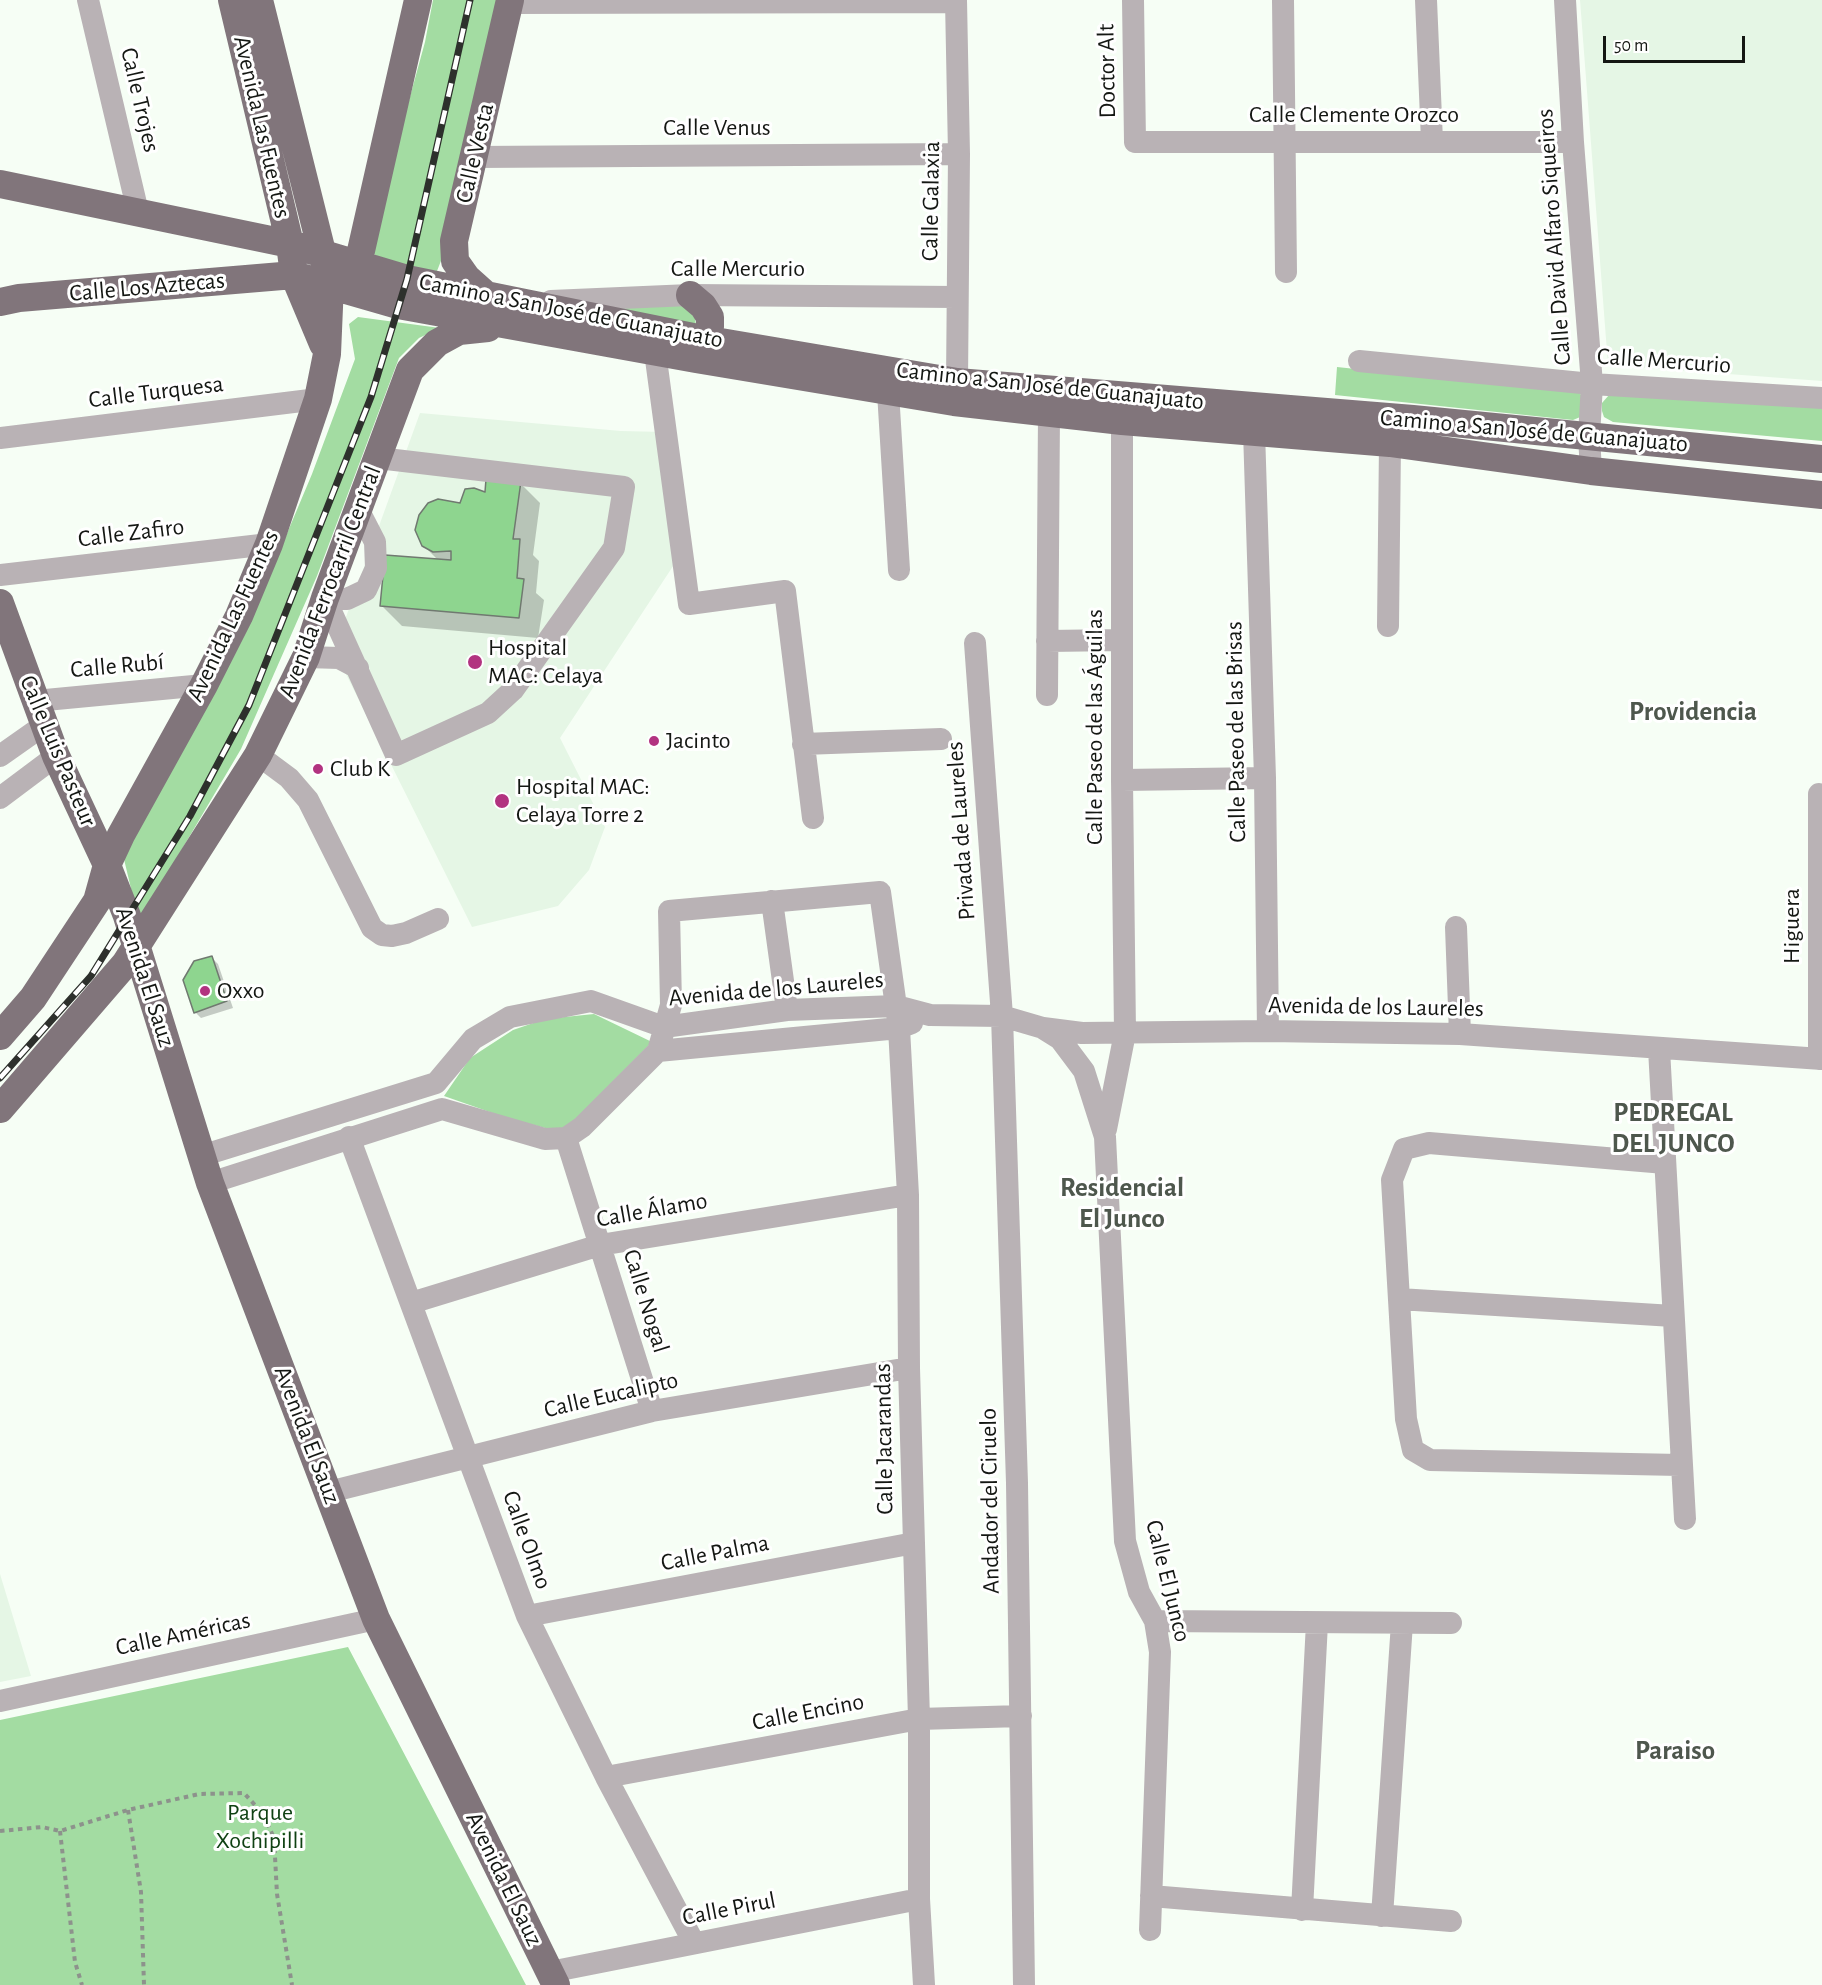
<!DOCTYPE html>
<html>
<head>
<meta charset="utf-8">
<style>
  body { margin:0 }
  #map { position:relative; width:1822px; height:1985px; overflow:hidden; background:#f6fef5; font-family:"Alegreya Sans",sans-serif }
  canvas { display:block }
  .scale { position:absolute; left:1603px; top:36px; width:142px; height:27px; box-sizing:border-box; border:3px solid #141713; border-top:0; padding-left:8px; font-size:18px; line-height:21px; white-space:nowrap; color:#141713; -webkit-text-stroke:4px #fff; paint-order:stroke }
</style>
</head>
<body>
<div id="map">
<canvas width="1822" height="1985"></canvas>
<div class="scale">50 m</div>
</div>
<script>
const context = document.querySelector('canvas').getContext('2d');
context.lineJoin = 'round';
function paint(path, color) {
  context.fillStyle = color;
  context.fill(path, 'evenodd');
}
function poly(rows) {
  const path = new Path2D();
  for (const r of rows) {
    path.moveTo(r[0], r[1]);
    for (let i = 2; i < r.length; i += 2) path.lineTo(r[i], r[i + 1]);
  }
  return path;
}
function strokePath(path, color, width, dash) {
  context.strokeStyle = color;
  context.lineWidth = width;
  context.lineCap = dash ? 'butt' : 'round';
  context.setLineDash(dash || []);
  context.stroke(path);
}
function drawText(font, color, halo, rows, align = 'center') {
  context.font = font + ' "Alegreya Sans",sans-serif';
  context.lineWidth = 6;
  context.setLineDash([]);
  context.textBaseline = 'middle';
  context.strokeStyle = halo;
  context.fillStyle = color;
  for (const [text, x, y, turn = 0] of rows) {
    context.save();
    context.translate(x, y);
    context.rotate((+turn || 0) * Math.PI / 180);
    context.textAlign = isNaN(turn) ? turn : align;
    if (halo) context.strokeText(text, 0, 0);
    context.fillText(text, 0, 0);
    context.restore();
  }
}
paint(poly([
  [1580,0,1822,0,1822,381,1608,365],
  [420,413,621,431,664,432,681,554,560,738,605,827,589,870,558,906,472,927,334,650],
  [0,1574,31,1676,0,1682]
]), '#e5f6e5');
paint(poly([
  [433,0,499,0,446,248,437,271,391,266,368,250,425,42],
  [682,303,695,318,696,325,590,308],
  [358,317,440,328,419,338,399,358,317,576,241,749,139,922,123,855,246,631,312,474,355,359,349,324],
  [1337,367,1580,393,1590,413,1573,420,1335,395],
  [1609,395,1822,408,1822,441,1613,422,1604,417,1602,411,1602,403],
  [594,1014,652,1042,579,1116,560,1132,504,1117,444,1096,470,1058,513,1030,545,1019],
  [348,1647,526,1985,0,1985,0,1720]
]), '#a3dca2');
paint(poly([
  [520,483,540,503,533,555,539,561,536,593,544,600,538,638,402,626,382,606,439,561,423,545,461,504],
  [212,958,218,964,233,1008,201,1018,195,1012]
]), '#0003');
const building = poly([
  [486,479,521,481,513,539,520,539,517,578,524,579,519,618,380,606,385,555,451,560,451,551,433,552,422,546,415,530,419,515,428,503,438,499,460,503,465,489,474,488,485,492,486,479],
  [212,956,227,1001,194,1013,183,980,194,961,212,956]
]);
paint(building, '#8ed58f');
strokePath(building, '#707970', 1.5);
strokePath(poly([
  [128,1810,141,1892,144,1985],
  [0,1831,42,1827,60,1831,128,1810,199,1794,244,1793,263,1814,274,1838,277,1894,292,1985],
  [60,1831,75,1962,82,1985]
]), '#8d928c', 4, [4.5, 4.5]);
strokePath(poly([
  [88,0,138,212],
  [1133,0,1135,142,1573,142],
  [1283,0,1286,272],
  [1426,0,1432,141],
  [1565,0,1573,142,1592,384,1589,436,1591,471],
  [509,3,956,2],
  [475,157,959,154],
  [551,301,690,295,957,297],
  [655,352,689,604,785,591,813,818],
  [1359,361,1592,384,1822,398],
  [888,392,899,570],
  [954,397,957,382,959,154,956,0],
  [1254,431,1265,778,1268,1031],
  [0,438,318,399],
  [358,509,375,542,376,568,366,590,347,599,325,598,396,755,488,713,513,690,614,548,624,487,378,458],
  [0,575,269,544],
  [1388,626,1390,443],
  [1047,641,1122,640],
  [975,643,1002,1016,1017,1483,1024,1985],
  [306,657,339,658,358,668],
  [1047,695,1049,413],
  [35,701,204,685],
  [803,744,941,739],
  [258,755,289,778,308,800,372,928,382,935,392,936,406,933,438,919],
  [0,756,44,725],
  [1122,780,1265,778],
  [1819,794,1819,1059],
  [0,798,56,756],
  [772,901,787,1010],
  [1456,927,1460,1034],
  [1044,1029,1060,1039,1084,1071,1105,1137,1125,1541,1139,1592,1155,1621,1160,1652,1150,1930],
  [1659,1049,1685,1519],
  [658,1051,671,1005,669,911,880,892,899,1028,908,1195,909,1368,919,1719,919,1899,924,1985],
  [1106,1129,1125,1033,1122,780,1122,421],
  [349,1137,527,1616,606,1777,694,1943],
  [566,1138,652,1411],
  [201,1156,436,1083,473,1039,510,1017,591,1001,664,1027,787,1010,896,1006,930,1015,1002,1016,1043,1028,1082,1033,1268,1031,1460,1034,1822,1059],
  [1665,1163,1429,1143,1404,1149,1392,1180,1406,1419,1413,1450,1430,1460,1680,1465],
  [210,1183,442,1109,545,1139,566,1138,582,1127,658,1051,899,1028,912,1023],
  [1399,1299,1673,1316],
  [411,1303,600,1245,908,1195],
  [329,1492,652,1411,909,1368],
  [527,1616,914,1543],
  [1155,1621,1451,1623],
  [0,1701,376,1619],
  [606,1777,919,1719,1021,1716],
  [1151,1896,1451,1921],
  [1302,1910,1317,1623],
  [1382,1916,1402,1623],
  [550,1972,919,1899]
]), '#b9b2b5', 22);
strokePath(poly([
  [232,0,290,244,294,275,323,344],
  [0,184,290,244,407,279,520,302,703,339,957,382,1413,419,1822,459],
  [358,264,418,0],
  [486,295,467,278,455,261,454,241,510,0],
  [690,295,703,306,710,317,710,327,698,354],
  [0,302,19,298,294,275,398,305,696,359,954,402,1122,421,1390,443,1591,471,1822,495],
  [0,603,56,756,107,865,127,916,210,1183,376,1619,556,1985],
  [0,1036,33,998,97,901,107,865,121,835,204,685,239,616,269,544,318,399,327,354,330,284,259,0],
  [0,1109,125,964,258,755,306,657,325,598,410,370,437,343,459,331,488,328]
]), '#81757b', 28);
const rail = poly([
  [0,1078,91,976,190,816,249,705,371,397,407,279,470,0]
]);
strokePath(rail, '#2d302c', 7);
strokePath(rail, '#fff', 4.5, [14]);
for (const [x, y, r, color] of [
  [475,662,8,"#b23380"],
  [654,741,6,"#b23380"],
  [318,769,6,"#b23380"],
  [502,801,8,"#b23380"],
  [205,991,6,"#b23380"]
]) {
  const dot = new Path2D();
  dot.arc(x, y, r, 0, 2 * Math.PI);
  context.fillStyle = color;
  context.fill(dot);
  strokePath(dot, '#fff', 2);
}
drawText('24px', '#141713', '#fff', [
  ["Doctor Alt",1107,71,-91],
  ["Calle Trojes",140,100,77],
  ["Calle Clemente Orozco",1354,115],
  ["Avenida Las Fuentes",262,127,77],
  ["Calle Venus",717,128],
  ["Calle Vesta",475,153,-77],
  ["Calle Galaxia",931,201,-89],
  ["Calle David Alfaro Siqueiros",1554,237,-94],
  ["Calle Mercurio",738,269],
  ["Calle Los Aztecas",147,287,-5],
  ["Camino a San José de Guanajuato",571,311,11],
  ["Calle Mercurio",1664,361,4],
  ["Camino a San José de Guanajuato",1050,386,6],
  ["Calle Turquesa",156,392,-7],
  ["Camino a San José de Guanajuato",1534,431,5],
  ["Calle Zafiro",131,533,-7],
  ["Avenida Ferrocarril Central",330,582,-69],
  ["Avenida Las Fuentes",233,616,-65],
  ["Calle Rubí",117,666,-5],
  ["Calle Paseo de las Águilas",1095,727,-90],
  ["Calle Paseo de las Brisas",1236,732,-91],
  ["Calle Luis Pasteur",58,751,67],
  ["Privada de Laureles",961,831,-94],
  ["Higuera",1792,926,-90],
  ["Avenida El Sauz",145,977,72],
  ["Avenida de los Laureles",776,989,-5],
  ["Avenida de los Laureles",1376,1007,1],
  ["Calle Álamo",652,1210,-10],
  ["Calle Nogal",646,1301,73],
  ["Calle Eucalipto",611,1395,-13],
  ["Avenida El Sauz",307,1435,69],
  ["Calle Jacarandas",884,1439,-91],
  ["Andador del Ciruelo",990,1501,-91],
  ["Calle Olmo",527,1540,70],
  ["Calle Palma",715,1553,-11],
  ["Calle El Junco",1168,1581,76],
  ["Calle Américas",183,1634,-12],
  ["Calle Encino",808,1712,-11],
  ["Avenida El Sauz",504,1879,64],
  ["Calle Pirul",729,1909,-11]
]);
drawText('24px', '#141713', '#fff', [
  ["Hospital",488,648],
  ["MAC: Celaya",488,676],
  ["Jacinto",666,741],
  ["Club K",330,769],
  ["Hospital MAC:",516,787],
  ["Celaya Torre 2",516,815],
  ["Oxxo",217,991]
], 'left');
drawText('24px', '#0f4113', '#fff', [
  ["Parque",260,1813],
  ["Xochipilli",260,1841]
]);
drawText('bold 27px', '#4e574d', '#fff', [
  ["Providencia",1693,712],
  ["PEDREGAL",1673,1113],
  ["DEL JUNCO",1673,1144],
  ["Residencial",1122,1188],
  ["El Junco",1122,1219],
  ["Paraiso",1675,1751]
]);
</script>
</body>
</html>
